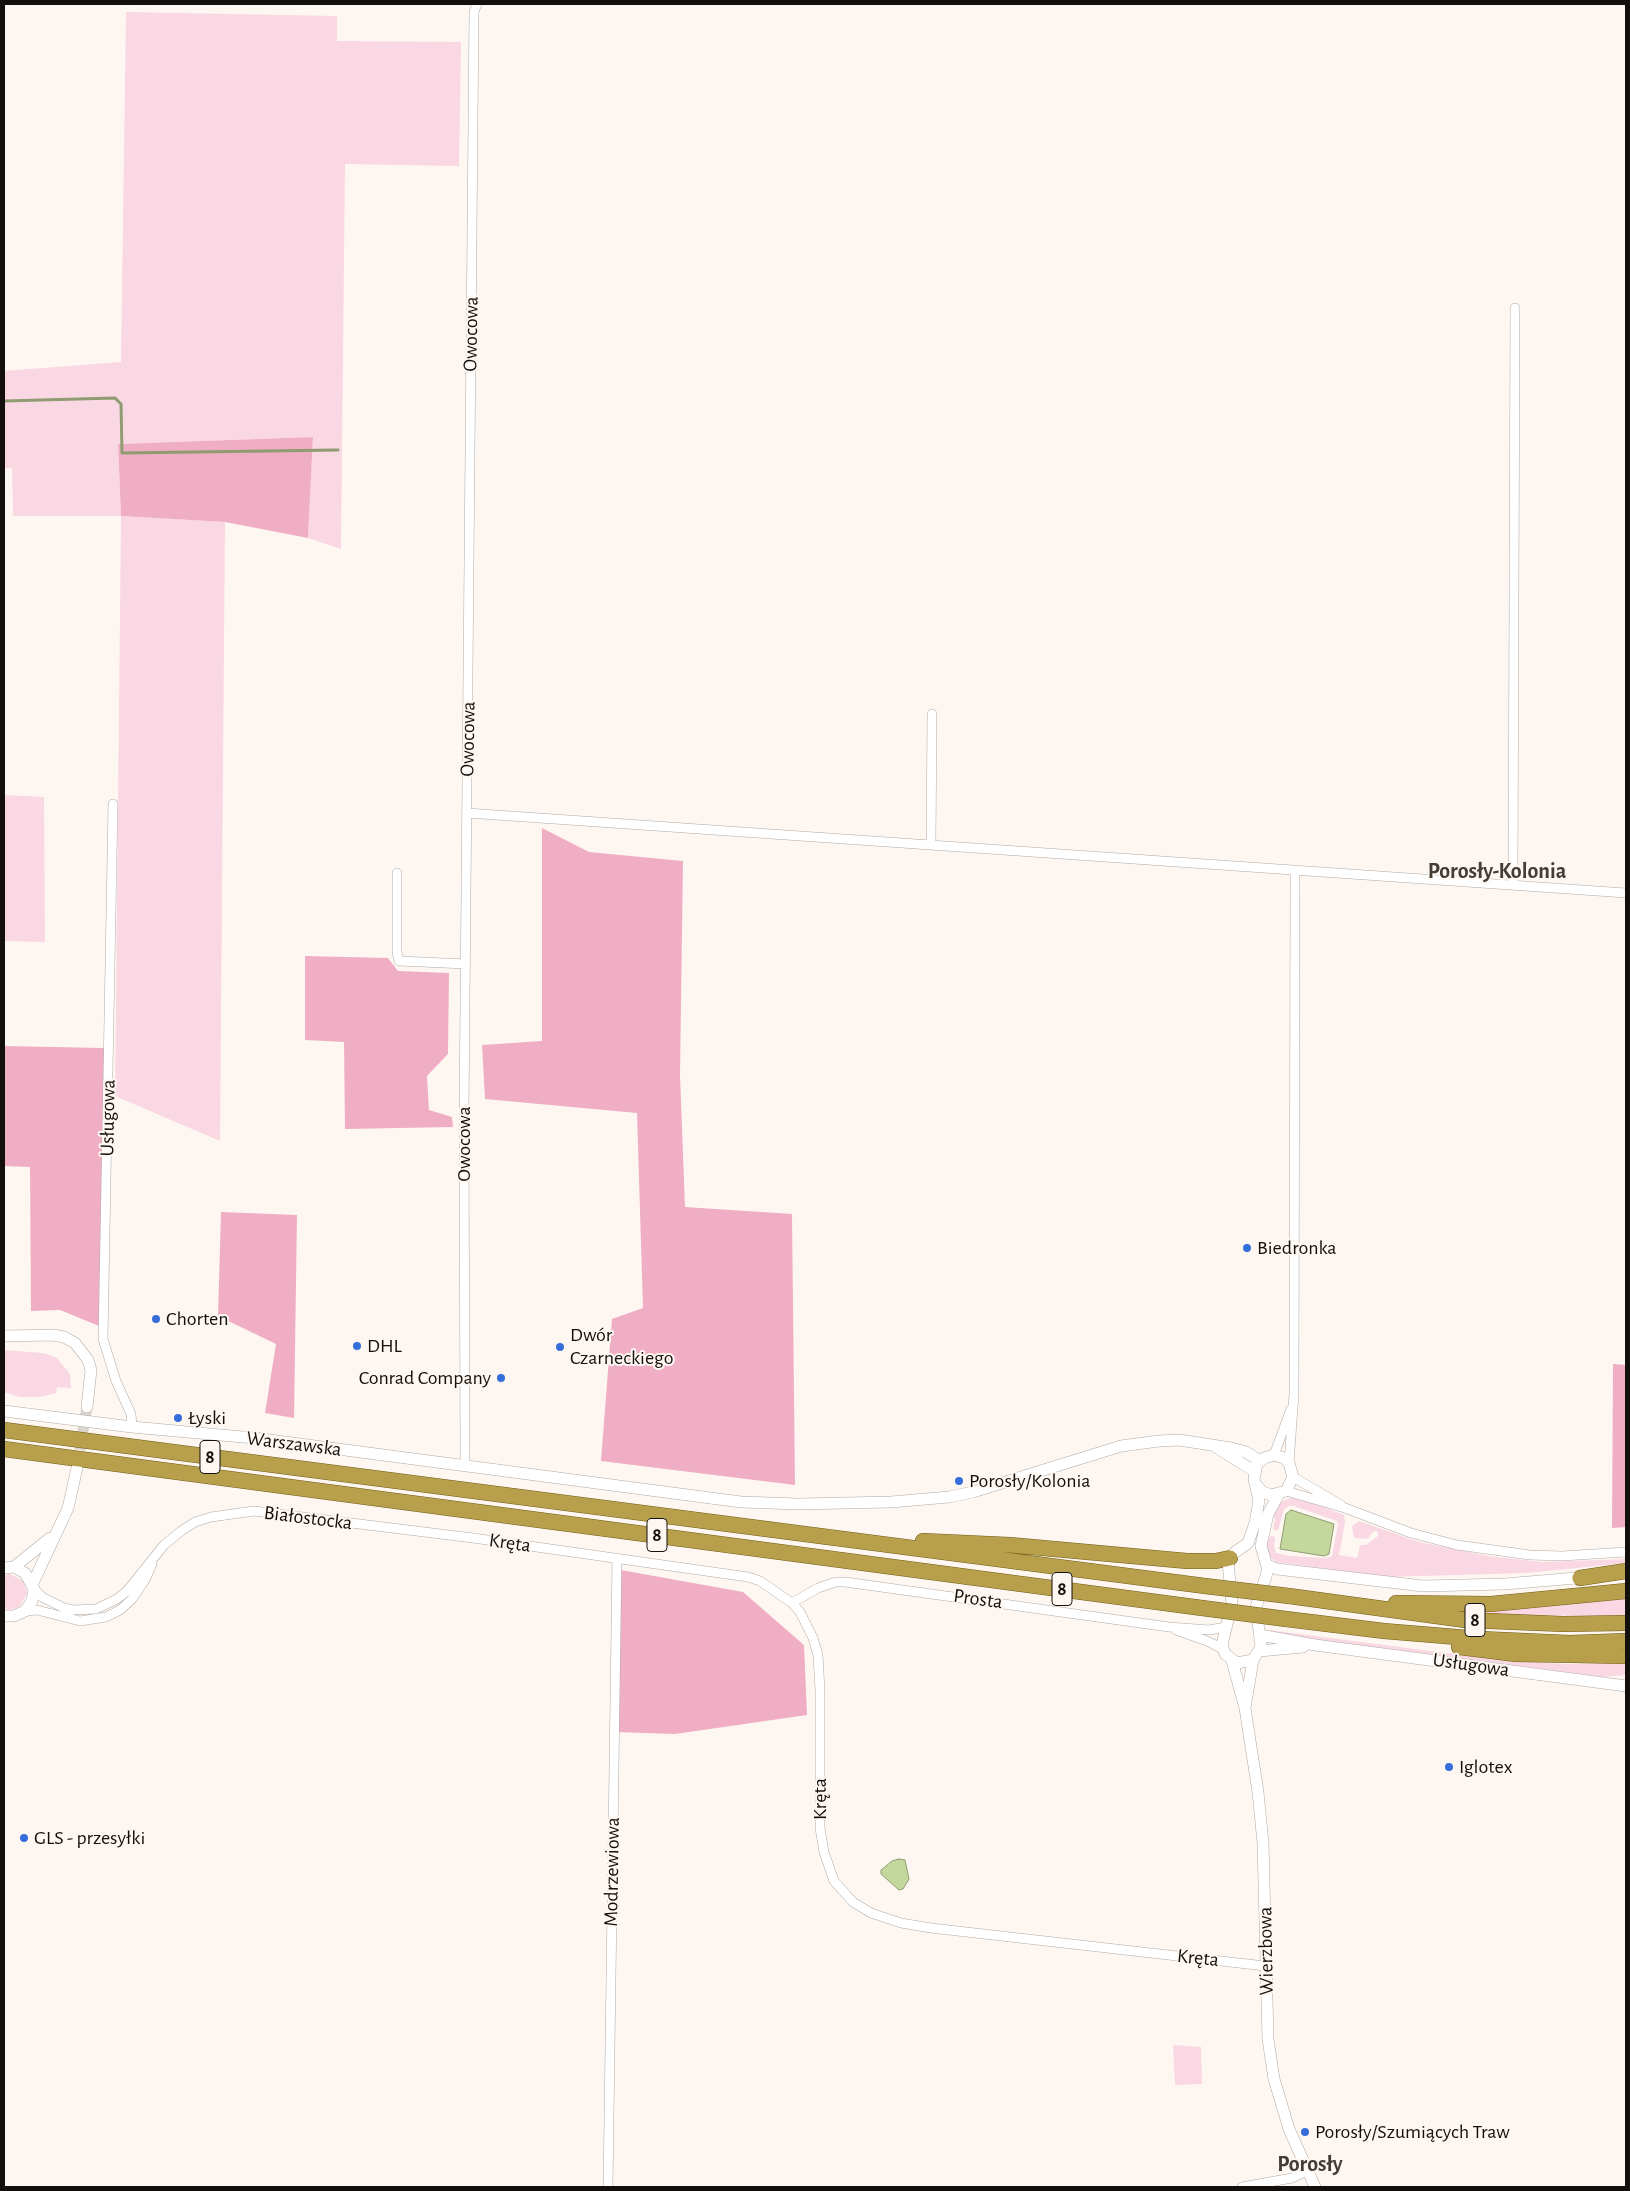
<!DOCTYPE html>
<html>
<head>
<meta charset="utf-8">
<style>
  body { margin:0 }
  #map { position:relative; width:1630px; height:2191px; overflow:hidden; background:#fef7f1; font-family:"Alegreya Sans",sans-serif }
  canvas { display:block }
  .frame { position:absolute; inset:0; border:5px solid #120f0d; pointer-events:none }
</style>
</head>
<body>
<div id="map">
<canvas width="1630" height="2191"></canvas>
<div class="frame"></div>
</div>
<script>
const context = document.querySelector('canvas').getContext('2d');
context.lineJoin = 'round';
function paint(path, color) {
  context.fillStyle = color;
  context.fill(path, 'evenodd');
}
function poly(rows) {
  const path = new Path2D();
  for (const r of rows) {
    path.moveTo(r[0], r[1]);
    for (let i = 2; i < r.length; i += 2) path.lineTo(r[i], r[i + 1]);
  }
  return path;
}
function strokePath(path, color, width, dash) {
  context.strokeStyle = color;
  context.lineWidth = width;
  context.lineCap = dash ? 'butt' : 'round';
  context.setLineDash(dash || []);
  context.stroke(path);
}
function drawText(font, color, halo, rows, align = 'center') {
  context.font = font + ' "Alegreya Sans",sans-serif';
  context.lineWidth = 4;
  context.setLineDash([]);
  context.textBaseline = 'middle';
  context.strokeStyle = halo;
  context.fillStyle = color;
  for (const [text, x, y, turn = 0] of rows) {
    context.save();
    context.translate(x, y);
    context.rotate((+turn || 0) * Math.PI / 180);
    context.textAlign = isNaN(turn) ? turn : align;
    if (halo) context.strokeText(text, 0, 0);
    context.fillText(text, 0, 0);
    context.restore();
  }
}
paint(poly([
  [126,12,337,16,337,41,461,42,459,166,345,164,341,549,308,538,313,437,118,444,121,516,225,522,220,1141,115,1096,121,516,13,516,12,468,4,468,4,371,121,362],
  [4,795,44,797,45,942,4,941],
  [4,1350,43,1353,57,1358,70,1374,71,1388,57,1387,56,1393,39,1397,20,1397,4,1392],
  [1290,1498,1300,1498,1344,1515,1345,1522,1339,1555,1357,1558,1360,1545,1366,1545,1378,1536,1378,1532,1374,1531,1367,1539,1354,1538,1352,1526,1359,1521,1419,1542,1488,1556,1542,1562,1626,1559,1626,1563,1527,1573,1387,1577,1276,1562,1266,1554,1265,1544,1271,1536,1275,1537,1274,1547,1276,1553,1290,1556,1326,1558,1332,1556,1338,1524,1337,1521,1291,1505,1284,1509,1278,1531,1273,1529,1275,1520,1273,1513,1279,1503],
  [10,1574,24,1581,27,1594,19,1607,9,1610,4,1609,4,1575],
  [1626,1598,1626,1616,1508,1615,1460,1611],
  [1269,1630,1500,1660,1567,1664,1626,1663,1626,1675,1602,1677,1544,1669,1275,1634],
  [1173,2045,1201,2047,1202,2084,1175,2085]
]), '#fad8e3');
paint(poly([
  [313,437,308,538,225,522,121,516,118,444],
  [542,828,589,852,683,861,680,1075,685,1207,792,1214,795,1485,601,1461,612,1319,643,1308,637,1113,485,1099,482,1045,542,1041],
  [305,956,388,958,398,971,449,973,448,1054,427,1076,429,1110,452,1117,453,1127,345,1129,344,1042,305,1040],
  [4,1046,105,1048,99,1326,60,1310,31,1311,30,1167,4,1166],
  [221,1212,297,1215,294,1418,265,1413,276,1344,218,1316],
  [1613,1364,1626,1365,1626,1527,1612,1528],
  [621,1570,743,1592,804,1645,807,1715,675,1734,615,1732]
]), '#f0aec4');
const water = poly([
  [1291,1510,1334,1524,1329,1554,1324,1556,1280,1549,1286,1514,1291,1510],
  [899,1859,905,1860,909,1879,903,1889,899,1890,881,1874,881,1870,892,1861,899,1859]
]);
paint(water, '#c4d89d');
strokePath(water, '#8f9c72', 1);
strokePath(poly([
  [4,401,115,398,121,404,122,453,338,450]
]), '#8f9c72', 3);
strokePath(poly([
  [77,1466,87,1407]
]), '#dbd4cf', 11, [11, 5.5]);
const minor = poly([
  [113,804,103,1339,116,1381,131,1414,132,1427],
  [467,813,1626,893],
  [931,845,932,714],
  [397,873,397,952,399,961,466,964],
  [1513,884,1515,308],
  [1274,1455,1291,1409],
  [1289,1463,1294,1394,1295,871],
  [465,1465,464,1111,474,12,477,4],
  [1293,1477,1341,1505],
  [1286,1491,1345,1508,1411,1533,1457,1545,1530,1555,1562,1556,1626,1552],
  [34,1589,42,1597,64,1608,73,1610,96,1609,117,1599,127,1591,164,1545,181,1531,195,1522,211,1517,254,1511,473,1538,748,1577,760,1581,792,1603,800,1612,813,1638,818,1655,820,1691,820,1828,824,1852,834,1881,853,1902,871,1913,901,1923,931,1928,1265,1966],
  [792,1603,818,1588,836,1582,845,1582,1169,1627,1209,1630,1226,1627],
  [25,1611,37,1610,80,1621,106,1617,120,1610,132,1599,145,1580,152,1564],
  [1176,1630,1207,1641,1223,1649],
  [608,2187,617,1558],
  [1242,2187,1292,2178,1307,2171]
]);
const tertiary = poly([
  [4,1336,53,1335,64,1337,75,1343,88,1360,91,1370,87,1407],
  [4,1411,132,1427,254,1438,741,1502,798,1504,891,1502,949,1497,973,1492,1121,1446,1159,1441,1179,1440,1231,1448,1246,1452,1260,1461],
  [1216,1447,1254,1471],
  [1257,1486,1263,1492,1271,1495,1286,1491,1293,1477,1289,1463,1284,1458,1274,1455,1264,1458,1257,1464,1254,1479,1259,1500,1255,1523,1248,1543,1234,1553,1228,1562,1232,1604,1222,1644,1225,1654,1237,1663,1253,1660,1261,1647,1256,1607,1268,1570,1261,1546,1268,1514,1279,1494],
  [1267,1565,1277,1569,1423,1586,1505,1584,1588,1577],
  [14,1567,50,1538],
  [4,1568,14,1567,25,1573,34,1589,32,1601,25,1611,14,1616,4,1616],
  [33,1583,68,1508,77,1468],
  [1260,1635,1315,1645,1626,1686],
  [1259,1651,1303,1647],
  [1232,1661,1245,1708,1258,1792,1263,1843,1268,2039,1274,2079,1289,2129,1315,2187],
  [1245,1708,1253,1660]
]);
const trunk = poly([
  [4,1430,1205,1586],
  [4,1449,1202,1608],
  [923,1541,1010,1545,1187,1561,1216,1561,1230,1558],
  [1580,1578,1626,1571],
  [1289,1596,1465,1620,1563,1624,1626,1623],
  [1396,1603,1491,1604,1626,1591],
  [1286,1619,1384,1631,1481,1639,1570,1643,1626,1641],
  [1459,1647,1516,1654,1626,1656]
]);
strokePath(minor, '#b2a9a3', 10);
strokePath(tertiary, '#b2a9a3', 12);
strokePath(trunk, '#725d18', 16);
strokePath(minor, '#fff', 9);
strokePath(tertiary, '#fff', 11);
strokePath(trunk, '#b79f4b', 15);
const trunkBridge = poly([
  [1205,1586,1289,1596],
  [1202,1608,1286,1619]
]);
strokePath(trunkBridge, '#725d18', 16, []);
strokePath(trunkBridge, '#b79f4b', 15);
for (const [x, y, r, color] of [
  [1247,1248,5,"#356ddb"],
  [156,1319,5,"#356ddb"],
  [357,1346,5,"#356ddb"],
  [560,1347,5,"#356ddb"],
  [501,1378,5,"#356ddb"],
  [178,1418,5,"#356ddb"],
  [959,1481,5,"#356ddb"],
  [1449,1767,5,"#356ddb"],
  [24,1838,5,"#356ddb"],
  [1305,2132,5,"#356ddb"]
]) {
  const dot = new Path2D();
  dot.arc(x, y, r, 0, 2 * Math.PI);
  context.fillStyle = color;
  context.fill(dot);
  strokePath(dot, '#fef7f1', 2);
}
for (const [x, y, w] of [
  [210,1457,20],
  [657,1535,20],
  [1062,1589,20],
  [1475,1620,20]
]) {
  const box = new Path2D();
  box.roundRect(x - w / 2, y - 16.5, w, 33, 4);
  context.fillStyle = '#fef7f1';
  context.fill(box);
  strokePath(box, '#120f0d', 1);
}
drawText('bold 19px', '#120f0d', null, [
  ["8",210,1457],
  ["8",657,1535],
  ["8",1062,1589],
  ["8",1475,1620]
]);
drawText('20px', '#120f0d', '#fef7f1', [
  ["Owocowa",471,334,-89],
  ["Owocowa",468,739,-89],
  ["Usługowa",108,1118,-89],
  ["Owocowa",464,1144,-90],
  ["Warszawska",294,1444,7],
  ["Białostocka",308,1518,7],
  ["Kręta",510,1543,8],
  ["Prosta",978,1599,8],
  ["Usługowa",1471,1665,8],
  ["Kręta",820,1799,-90],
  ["Modrzewiowa",612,1872,-89],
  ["Wierzbowa",1266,1951,-91],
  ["Kręta",1198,1958,6]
]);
drawText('20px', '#120f0d', '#fef7f1', [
  ["Biedronka",1257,1248],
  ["Chorten",166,1319],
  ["Dwór",570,1335],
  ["Czarneckiego",570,1358],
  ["DHL",367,1346],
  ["Conrad Company",491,1378,"right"],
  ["Łyski",188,1418],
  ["Porosły/Kolonia",969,1481],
  ["Iglotex",1459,1767],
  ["GLS - przesyłki",34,1838],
  ["Porosły/Szumiących Traw",1315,2132]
], 'left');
drawText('bold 22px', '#433c37', '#fef7f1', [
  ["Porosły-Kolonia",1497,871],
  ["Porosły",1310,2164]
]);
</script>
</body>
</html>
